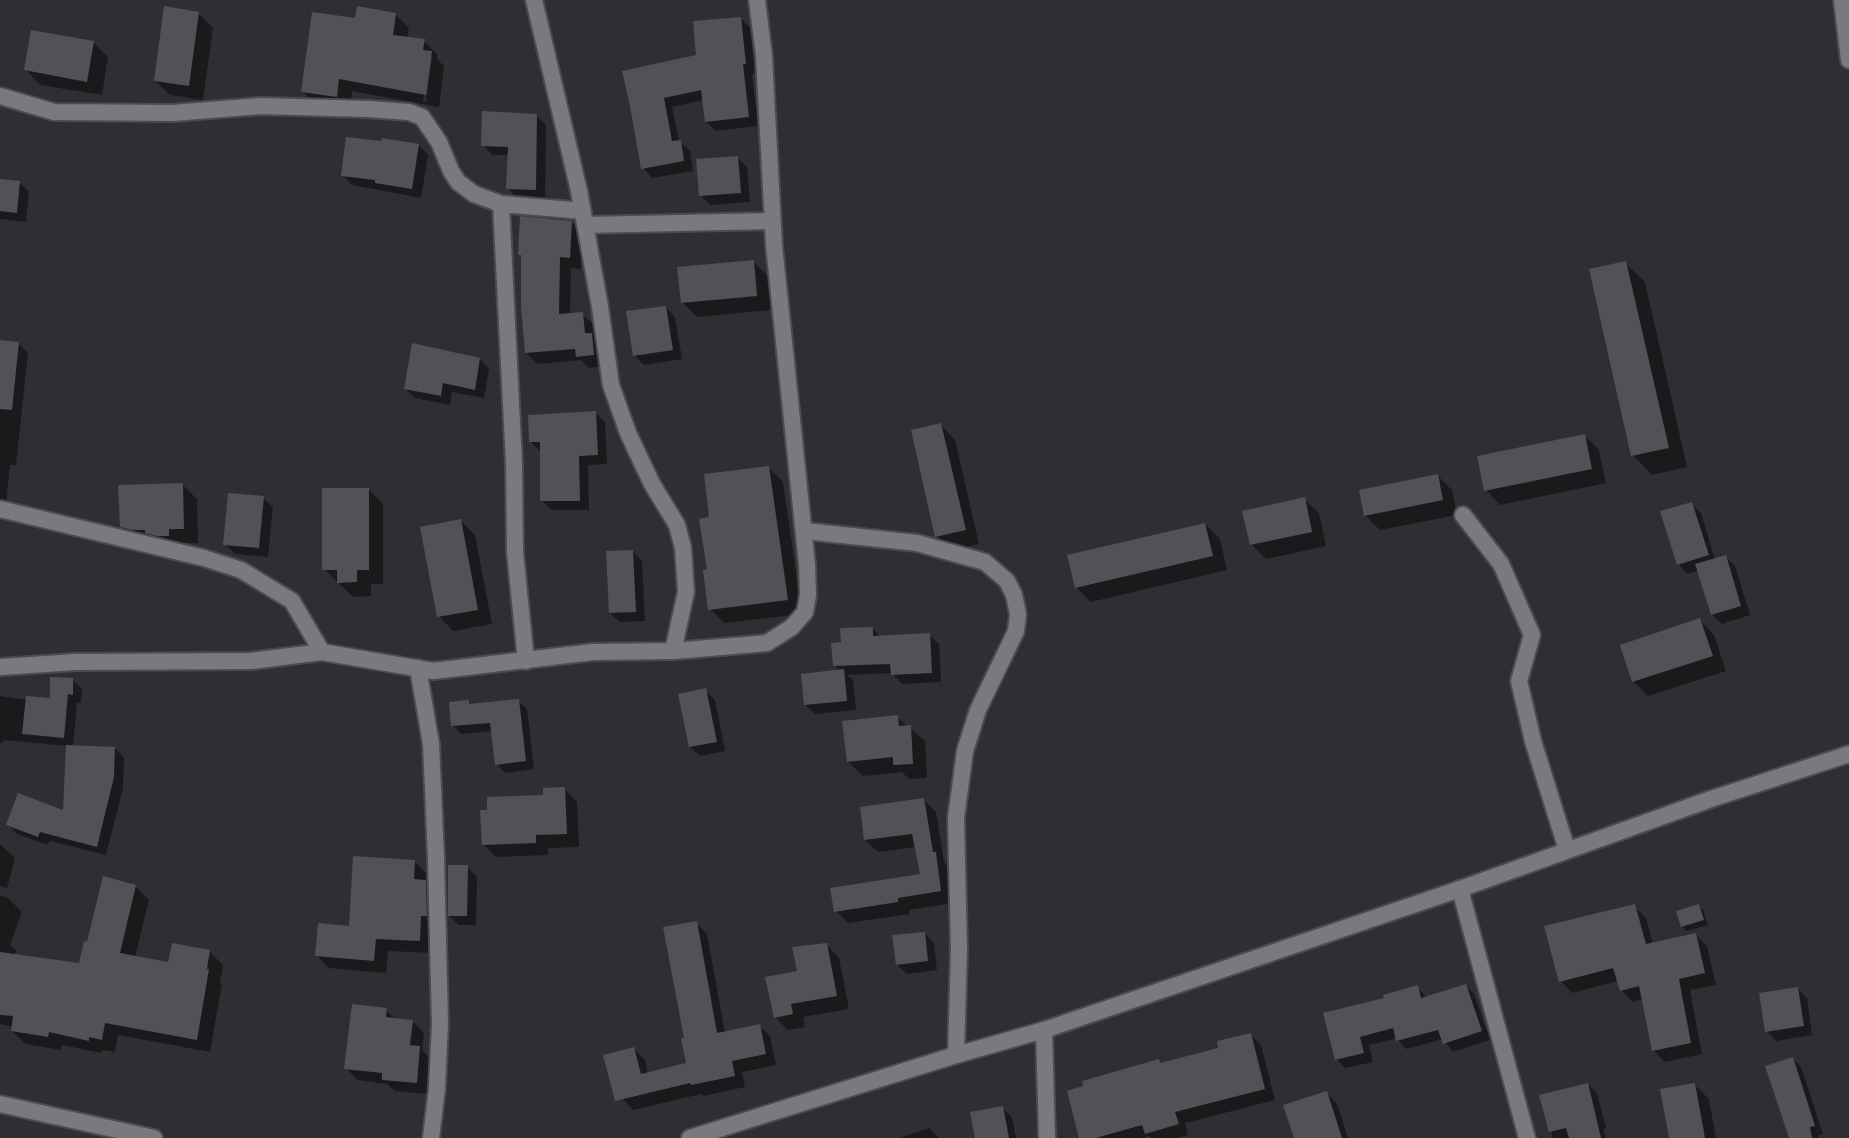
<!DOCTYPE html>
<html>
<head>
<meta charset="utf-8">
<style>
  body { margin:0 }
  canvas { display:block; background:#302e33 }
</style>
</head>
<body>
<canvas width="1849" height="1138"></canvas>
<script>
const context = document.querySelector('canvas').getContext('2d');
context.lineJoin = 'round';
function paint(path, color) {
  context.fillStyle = color;
  context.fill(path, 'evenodd');
}
function poly(rows) {
  const path = new Path2D();
  for (const r of rows) {
    path.moveTo(r[0], r[1]);
    for (let i = 2; i < r.length; i += 2) path.lineTo(r[i], r[i + 1]);
  }
  return path;
}
function strokePath(path, color, width, dash) {
  context.strokeStyle = color;
  context.lineWidth = width;
  context.lineCap = dash ? 'butt' : 'round';
  context.setLineDash(dash || []);
  context.stroke(path);
}
paint(poly([
  [198,13,213,28,203,100,170,95,155,81],
  [396,15,409,28,407,38,424,41,437,54,437,59,444,66,439,107,352,91,350,110,316,105,303,92,357,20],
  [430,54,432,57,426,102,423,102],
  [741,18,750,28,755,73,752,74,758,126,716,131,706,122,704,100,672,107,679,141,690,151,693,171,652,178,643,168,632,105,698,57],
  [94,43,108,57,102,95,40,85,26,70],
  [537,116,546,125,545,199,517,198,508,188,509,155,492,155,483,145],
  [419,145,428,155,421,198,352,185,343,175],
  [738,158,747,167,750,202,710,205,700,195],
  [0,180,20,183,29,192,26,222,0,219],
  [571,222,583,234,581,269,571,268,570,315,582,314,594,325,595,338,603,346,605,366,589,368,581,360,538,364,526,353,522,257,520,254],
  [753,262,768,276,771,310,697,317,682,302],
  [1625,263,1645,282,1687,467,1652,475,1633,455],
  [666,307,675,317,682,359,644,365,634,355],
  [0,341,18,343,28,353,16,465,10,465,6,505,0,504],
  [480,359,489,369,484,398,452,392,450,405,415,398,405,388],
  [595,412,605,422,607,464,588,465,589,510,552,510,542,501,540,451,531,442],
  [941,425,955,440,979,544,951,551,937,536],
  [1584,435,1599,450,1606,483,1500,505,1486,490],
  [768,467,783,482,802,614,724,623,710,609,708,571,711,518],
  [1438,476,1452,490,1457,515,1380,530,1365,515],
  [183,485,197,499,198,543,183,543,183,550,136,541,121,526],
  [368,489,383,504,383,584,371,584,371,596,353,597,324,569],
  [263,498,273,507,268,557,235,554,225,544],
  [1304,499,1319,513,1326,546,1266,559,1251,544],
  [1691,504,1701,513,1715,560,1725,557,1735,566,1750,615,1722,624,1712,614,1698,571,1688,574,1678,564],
  [460,520,475,535,492,624,453,631,439,616],
  [1205,524,1220,539,1227,570,1091,602,1076,587],
  [633,551,642,561,645,621,620,622,610,613],
  [1700,620,1714,635,1726,671,1648,696,1634,682,1622,646],
  [872,628,881,637,929,635,939,644,941,682,902,684,892,673,847,675,853,680,856,710,815,714,806,705,840,671,834,665,842,643],
  [72,680,82,689,81,703,77,703,73,746,115,748,124,758,123,788,106,855,50,841,48,845,17,834,8,824,64,812,68,746,3,740,3,743,0,743,0,696,27,700,51,699],
  [705,690,715,700,725,751,700,756,690,747],
  [518,701,527,709,534,769,505,773,497,764,493,731,461,734,453,725,468,702,472,706],
  [897,717,925,741,927,778,909,779,902,772,863,776,848,762],
  [564,789,577,802,579,847,548,848,548,855,496,857,483,844,545,796],
  [924,800,936,812,944,862,947,865,953,903,909,910,910,914,848,923,836,911,921,875,916,847,878,852,865,840],
  [0,844,15,858,7,888,0,886],
  [414,861,427,874,426,882,438,894,432,953,388,951,386,973,329,968,316,955,350,928],
  [467,867,477,877,476,925,459,925,449,916],
  [135,886,149,900,135,957,169,963,210,952,223,965,220,982,222,984,210,1052,118,1035,115,1052,102,1050,102,1053,62,1045,61,1050,26,1044,12,1031,13,1027,0,1024,0,895,8,898,22,912,10,945,16,950,14,956,80,965,88,944],
  [1634,906,1646,918,1653,944,1696,935,1707,946,1716,985,1690,990,1702,1054,1665,1062,1653,1050,1643,999,1633,1002,1621,990,1618,981,1572,993,1561,981],
  [1699,906,1703,910,1708,925,1687,931,1682,927,1678,912],
  [696,923,707,934,725,1033,759,1026,770,1036,776,1065,742,1072,745,1087,703,1096,701,1094,633,1110,623,1099,634,1049,645,1060,648,1074,688,1064,686,1040],
  [924,933,934,943,937,970,907,974,897,965],
  [826,944,839,958,849,1009,803,1017,805,1027,788,1030,775,1017,798,972],
  [1465,985,1474,994,1490,1040,1453,1052,1443,1039,1406,1049,1397,1038,1369,1045,1373,1062,1345,1068,1336,1059,1386,999,1417,987,1427,998],
  [1797,988,1807,998,1812,1035,1776,1041,1767,1031],
  [386,1010,396,1020,412,1021,424,1033,422,1050,431,1059,428,1094,395,1091,387,1084,358,1080,346,1068],
  [1251,1035,1261,1045,1275,1100,1185,1123,1188,1135,1177,1138,1151,1138,1149,1136,1141,1138,1081,1138,1159,1061,1162,1064,1220,1049],
  [1793,1059,1801,1067,1823,1134,1818,1136,1819,1138,1789,1138],
  [1588,1084,1597,1093,1606,1128,1603,1129,1606,1138,1553,1138,1541,1096],
  [1694,1084,1709,1099,1716,1138,1671,1138],
  [1327,1093,1337,1104,1348,1138,1295,1138],
  [1002,1108,1012,1117,1016,1138,977,1138],
  [929,1128,939,1138,900,1138]
]), '#0007');
paint(poly([
  [164,6,199,12,189,86,154,81],
  [357,6,396,13,393,35,425,39,423,50,432,51,426,95,339,79,337,97,301,92,312,12,355,18],
  [741,17,746,64,743,64,749,117,705,122,701,90,664,98,672,141,681,140,684,161,641,169,630,106,622,71,696,55,693,21],
  [31,30,94,41,87,82,24,70],
  [482,111,537,114,536,190,506,189,508,147,481,146],
  [346,137,381,141,382,138,419,144,412,189,375,183,375,180,341,176],
  [738,156,741,193,699,196,696,159],
  [0,179,20,181,17,213,0,211],
  [520,216,572,221,570,258,560,257,559,314,583,312,585,333,592,333,594,355,576,357,575,349,525,353,521,307,521,255,518,255],
  [754,260,757,296,681,303,677,267],
  [1626,261,1669,448,1631,456,1589,269],
  [666,306,673,350,633,356,626,311],
  [0,340,19,342,12,410,0,409],
  [412,343,480,358,475,390,443,383,441,396,404,389],
  [596,411,598,455,579,456,580,501,540,501,540,442,529,442,528,415],
  [941,423,966,530,935,537,911,430],
  [1585,434,1592,469,1484,491,1477,456],
  [769,466,788,600,708,610,703,570,707,569,699,519,709,517,704,474],
  [1438,474,1443,500,1364,516,1359,490],
  [183,483,184,529,169,529,169,536,157,536,145,533,145,530,132,530,120,527,118,485],
  [322,488,369,488,369,570,357,570,357,582,337,583,337,570,322,570],
  [228,493,264,496,259,548,223,545],
  [1305,497,1312,532,1250,545,1242,511],
  [1692,502,1709,555,1677,565,1660,511],
  [461,519,478,610,437,617,420,527],
  [1205,523,1213,556,1075,588,1067,555],
  [633,550,636,612,609,613,606,551],
  [1726,555,1741,606,1711,615,1695,564],
  [1700,618,1713,656,1632,682,1620,645],
  [873,627,873,636,930,633,932,673,891,675,890,664,833,666,831,643,841,642,840,628],
  [844,669,847,701,804,705,801,674],
  [50,677,73,678,73,695,68,694,64,738,22,734,26,696,50,698],
  [706,688,717,742,689,747,678,694],
  [519,699,526,761,495,765,490,723,451,726,449,702,469,700,469,704],
  [898,715,899,726,911,725,913,764,893,765,893,757,847,762,842,721],
  [66,745,115,747,114,777,97,847,40,832,38,837,6,825,18,793,63,810],
  [565,787,567,834,536,835,536,843,482,845,480,810,487,810,487,797,543,795,543,788],
  [924,798,933,852,936,852,941,891,898,898,898,902,834,912,830,888,920,874,912,834,864,840,860,807],
  [353,856,415,860,414,879,426,880,427,916,421,916,420,941,376,939,374,961,315,956,318,923,349,926],
  [448,865,468,865,467,916,448,916],
  [103,876,136,885,120,953,168,962,172,943,210,950,207,969,209,969,197,1040,105,1023,102,1040,89,1037,89,1041,49,1032,48,1037,11,1031,13,1016,0,1015,0,952,79,963,84,941,87,942],
  [1635,904,1646,944,1696,933,1705,973,1679,979,1691,1043,1652,1051,1639,986,1620,991,1613,968,1559,982,1544,926],
  [1699,904,1704,920,1681,927,1676,911],
  [697,921,717,1033,760,1024,766,1054,732,1061,735,1076,691,1085,690,1083,615,1101,603,1055,634,1047,641,1074,686,1063,681,1039,684,1038,663,927],
  [925,932,928,961,896,965,892,935],
  [827,943,837,996,791,1004,793,1014,774,1018,765,977,797,971,792,947],
  [1466,984,1482,1031,1443,1044,1438,1030,1396,1041,1393,1028,1360,1037,1364,1053,1335,1060,1323,1013,1384,998,1383,995,1418,985,1421,998],
  [1798,987,1804,1026,1765,1032,1759,993],
  [352,1004,387,1008,386,1017,413,1020,410,1045,420,1046,417,1083,382,1080,382,1073,344,1069],
  [1251,1033,1265,1089,1175,1112,1179,1124,1145,1134,1142,1125,1096,1138,1079,1138,1067,1091,1083,1086,1082,1081,1159,1059,1160,1063,1218,1048,1217,1041],
  [1793,1057,1815,1126,1810,1127,1812,1138,1789,1138,1765,1066],
  [1588,1083,1601,1138,1569,1138,1566,1128,1549,1132,1539,1095],
  [1695,1083,1705,1138,1669,1138,1660,1089],
  [1327,1091,1342,1138,1294,1138,1283,1105],
  [1003,1106,1009,1138,975,1138,970,1112]
]), '#535056');
const minor = poly([
  [534,0,579,191,600,307,611,385,628,433,652,484,677,525,683,548,686,592,673,651],
  [1842,0,1849,60],
  [0,96,54,112,173,113,260,106,368,109,409,112,422,117,439,142,451,171,458,182,474,194,501,204,514,463,515,552,526,661],
  [501,204,583,211],
  [585,225,772,221],
  [0,509,204,558,241,570,292,601,322,652],
  [1463,515,1501,564,1532,635,1519,681,1533,741,1567,850],
  [805,531,917,543,985,562,1007,581,1014,595,1018,614,1016,631,978,710,965,751,956,818,959,949,956,1055],
  [0,667,76,662,251,661,322,652,433,671,593,652,673,651,757,644,767,643,792,627,805,612,808,595,807,565,774,245,764,56,757,0],
  [418,668,431,744,436,858,440,1024,437,1088,431,1138],
  [1460,889,1527,1138],
  [1044,1030,1047,1138]
]);
const secondary = poly([
  [0,1104,154,1138],
  [690,1138,956,1055,1044,1030,1460,889,1711,799,1849,754]
]);
strokePath(minor, '#4d4b4f', 20);
strokePath(secondary, '#4d4b4f', 20);
strokePath(minor, '#7b797e', 16);
strokePath(secondary, '#7b797e', 16);
</script>
</body>
</html>
